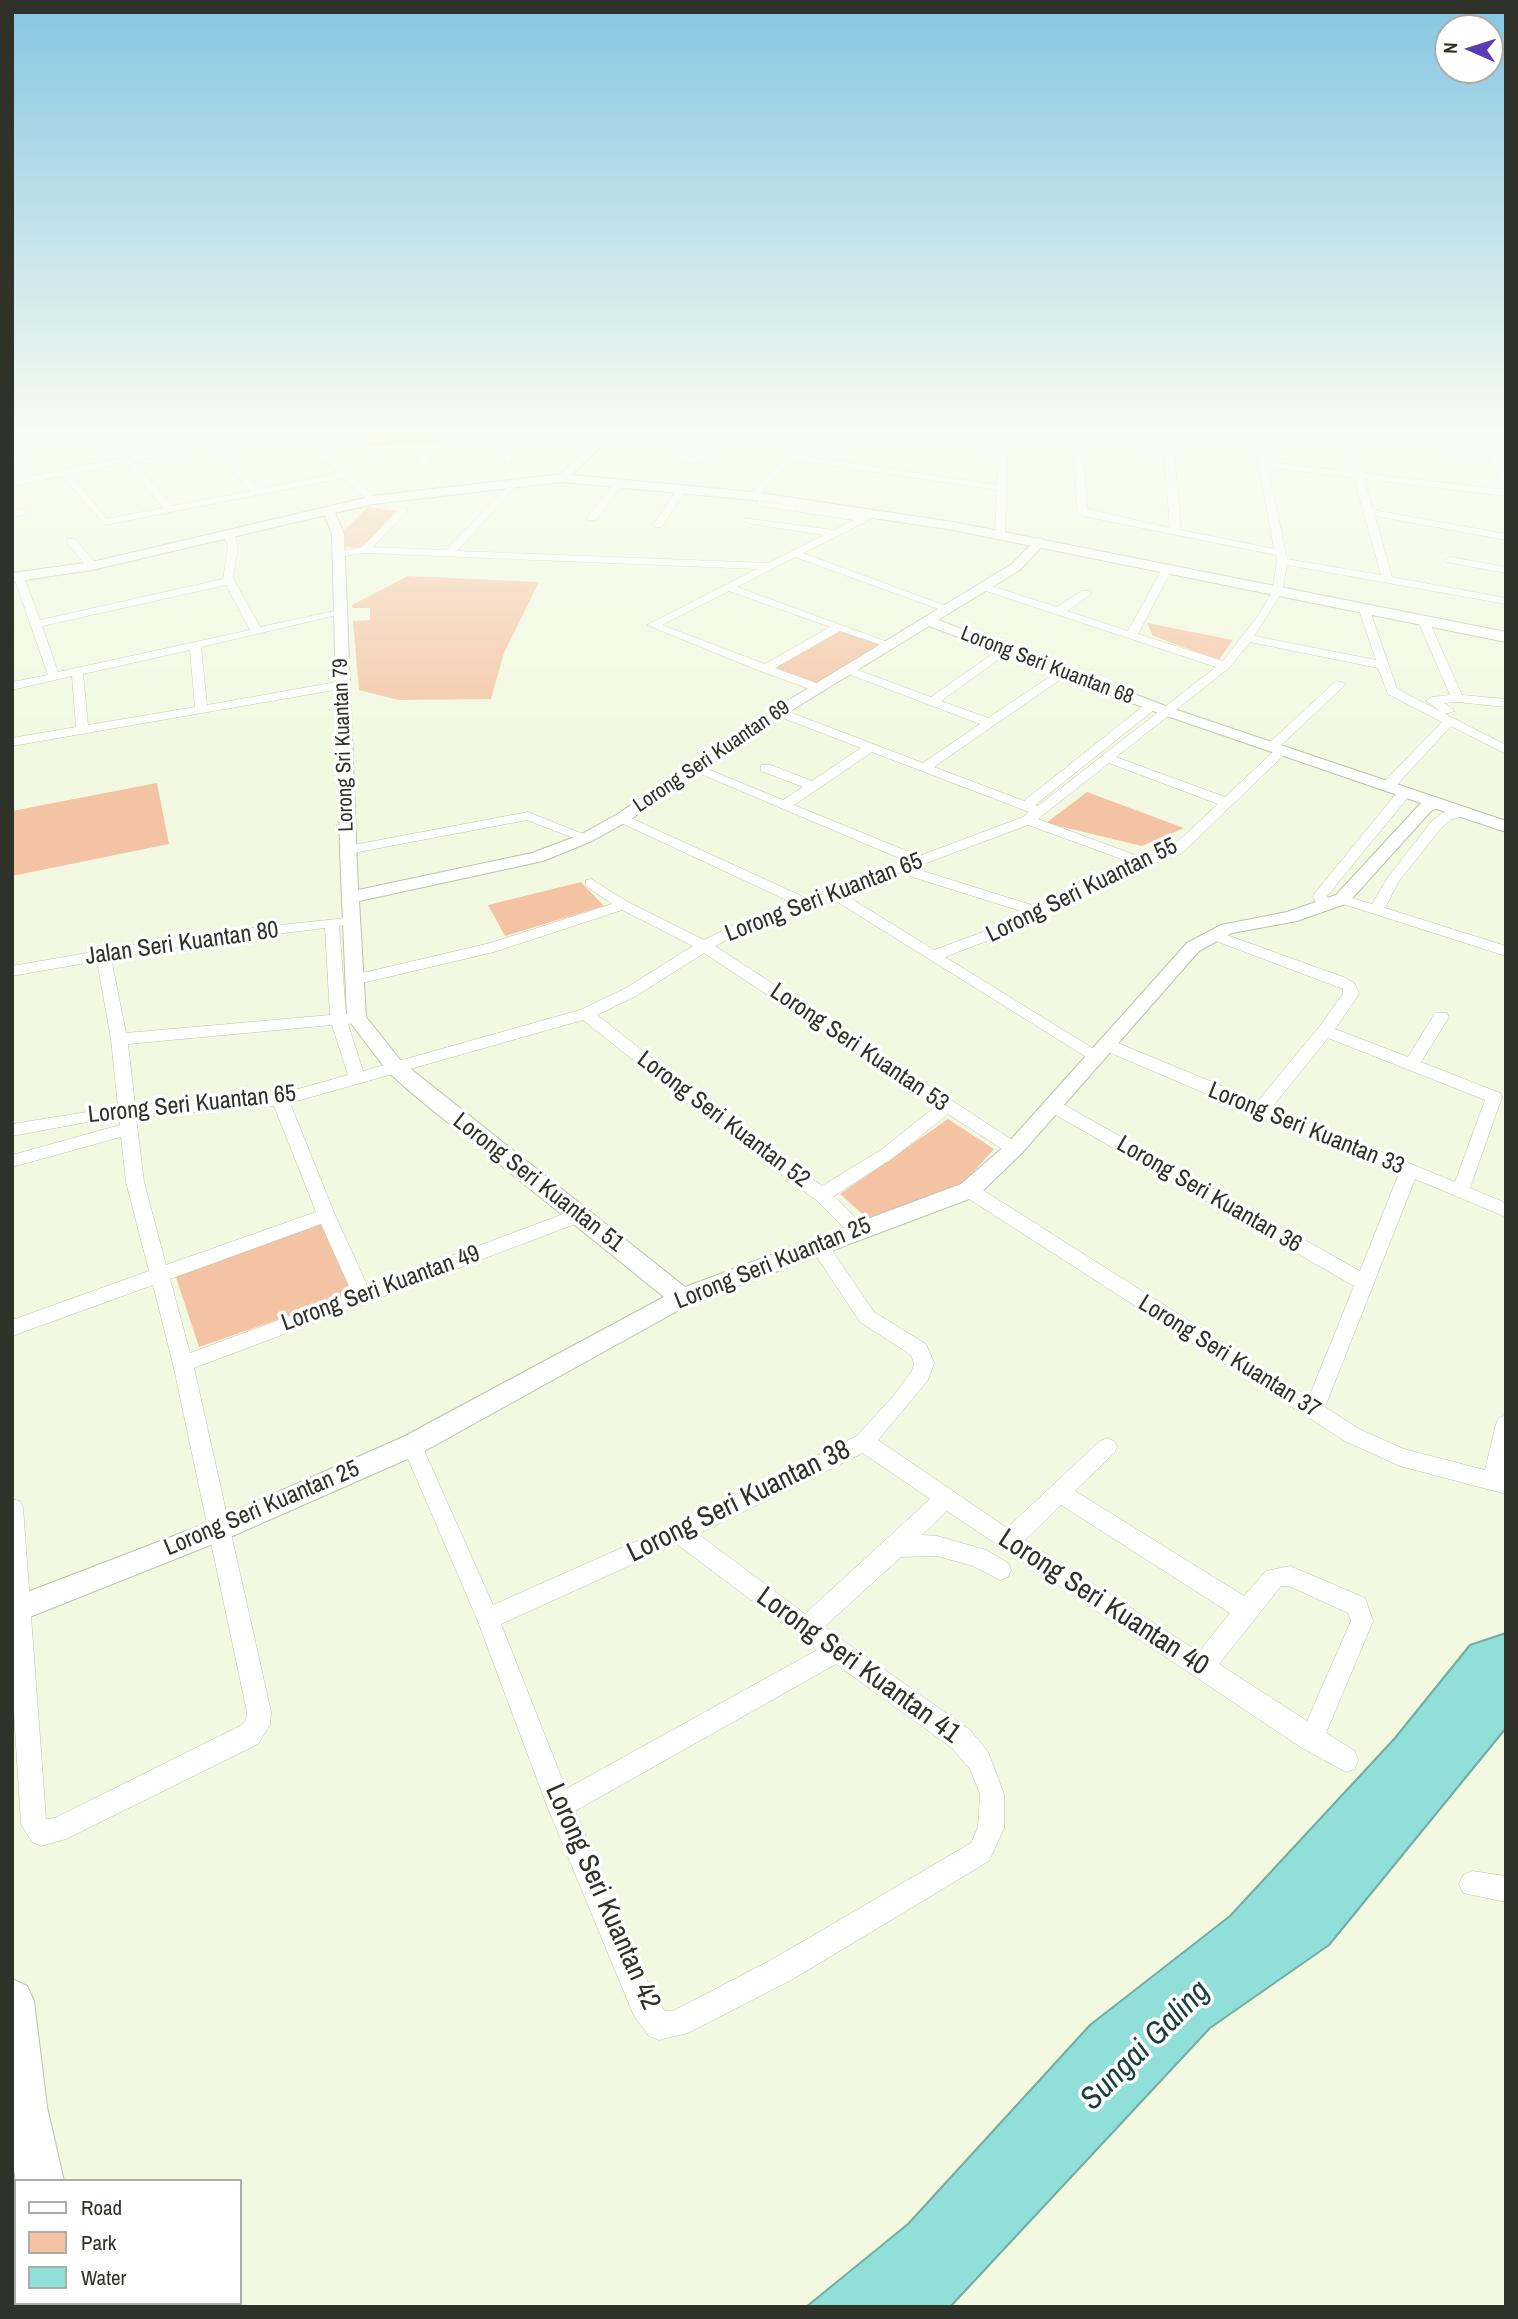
<!DOCTYPE html>
<html>
<head>
<meta charset="utf-8">
<style>
  body { margin:0 }
  #map { position:relative; width:1518px; height:2319px; overflow:hidden; background:#f2f9e0; font-family:"Archivo Narrow",sans-serif }
  canvas { display:block }
  .frame { position:absolute; inset:0; border:14px solid #2f3228; pointer-events:none }
  .legend { position:absolute; left:14px; top:2179px; width:228px; height:126px; box-sizing:border-box; background:#fff; border:2px solid #acada9; margin:0; padding:9px 12px; list-style:none; font-size:21px; color:#2f3228 }
  .legend li { display:flex; align-items:center; gap:14px; height:35px }
  .legend b { width:35px; border:2px solid #acada9 }
  .north { position:absolute; left:1434px; top:14px; width:70px; height:70px; box-sizing:border-box; background:#fff; border:2px solid #acada9; border-radius:50%; rotate:273deg; font-size:19px; font-weight:700; line-height:28px; text-align:center; color:#2f3228 }
  .north::after { content:''; display:block; margin:auto; width:24px; height:32px; background:#593cb4; clip-path:polygon(50% 0,100% 100%,50% 72%,0 100%) }
</style>
</head>
<body>
<div id="map">
<canvas width="1518" height="2319"></canvas>
<div class="frame"></div>
<ul class="legend">
<li><b style="height:9px;background:#fff"></b>Road</li>
<li><b style="height:19px;background:#f4c3a3"></b>Park</li>
<li><b style="height:19px;background:#90e0d9"></b>Water</li>
</ul>
<div class="north">N</div>
</div>
<script>
const context = document.querySelector('canvas').getContext('2d');
context.lineJoin = 'round';
function paint(path, color) {
  context.fillStyle = color;
  context.fill(path, 'evenodd');
}
function poly(rows) {
  const path = new Path2D();
  for (const r of rows) {
    path.moveTo(r[0], r[1]);
    for (let i = 2; i < r.length; i += 2) path.lineTo(r[i], r[i + 1]);
  }
  return path;
}
function strokePath(path, color, width, dash) {
  context.strokeStyle = color;
  context.lineWidth = width;
  context.lineCap = dash ? 'butt' : 'round';
  context.setLineDash(dash || []);
  context.stroke(path);
}
function drawText(font, color, halo, rows, align = 'center') {
  context.font = font + ' "Archivo Narrow",sans-serif';
  context.lineWidth = 7;
  context.setLineDash([]);
  context.textBaseline = 'middle';
  context.strokeStyle = halo;
  context.fillStyle = color;
  for (const [text, x, y, turn = 0] of rows) {
    context.save();
    context.translate(x, y);
    context.rotate((+turn || 0) * Math.PI / 180);
    context.textAlign = isNaN(turn) ? turn : align;
    if (halo) context.strokeText(text, 0, 0);
    context.fillText(text, 0, 0);
    context.restore();
  }
}
paint(poly([
  [353,438,438,438,440,443,364,449],
  [368,507,396,511,362,548,345,547,343,531],
  [408,576,539,582,504,653,491,699,399,700,359,690,353,621,370,620,370,608,353,608,352,605],
  [1147,623,1233,640,1219,660,1153,636],
  [838,629,882,645,815,685,770,669],
  [157,783,169,844,12,876,12,811],
  [1087,792,1184,828,1142,846,1046,823],
  [581,882,604,906,505,936,488,905],
  [948,1119,994,1149,957,1190,869,1220,840,1194],
  [321,1223,355,1293,199,1347,175,1274]
]), '#f4c3a3');
const water = poly([
  [1506,1633,1506,1728,1329,1945,1210,2028,950,2307,806,2307,908,2224,1090,2025,1230,1916,1395,1738,1470,1645,1506,1633]
]);
paint(water, '#90e0d9');
strokePath(water, '#73aca4', 2);
const minor = poly([
  [205,438,214,438,259,489,338,473,300,438,310,438,378,500,370,502,343,478,105,525,62,476,12,486,12,480,24,478,12,461,12,451,33,476,207,441,205,438],
  [211,446,250,491,173,506,134,461,211,446],
  [126,463,163,508,107,519,71,474,126,463],
  [346,438,355,438,367,447,495,438,542,438,508,443,512,461,507,464,502,461,499,443,427,449,431,468,426,471,421,468,418,449,367,453,357,450,346,438],
  [685,438,694,438,684,454,692,457,704,454,720,438,729,438,710,458,691,463,674,455,685,438],
  [805,438,814,438,798,455,997,485,999,454,895,438,921,438,999,449,999,438,1008,438,1005,534,1000,537,995,534,997,490,794,460,756,498,750,498,750,494,805,438],
  [1050,438,1077,438,1164,450,1164,438,1173,438,1181,530,1274,549,1254,438,1263,438,1267,462,1353,472,1344,438,1486,449,1481,438,1490,438,1506,469,1506,482,1501,479,1489,455,1354,444,1362,473,1506,490,1506,496,1364,479,1373,510,1506,534,1506,540,1375,516,1392,577,1506,598,1506,604,1287,565,1282,592,1254,636,1376,660,1359,610,1369,608,1397,689,1442,712,1426,701,1432,697,1450,695,1418,621,1428,619,1462,695,1506,699,1506,707,1457,702,1444,703,1455,711,1445,714,1506,745,1506,754,1451,726,1392,790,1382,790,1382,784,1442,722,1388,694,1378,668,1250,642,1229,668,1116,757,1225,797,1275,750,1268,750,1268,744,1336,681,1346,684,1278,748,1285,748,1285,754,1181,854,1102,881,1023,927,945,957,1102,1054,1104,1058,1102,1062,1096,1063,831,898,744,931,715,946,1020,1145,1023,1149,1020,1153,1008,1153,948,1114,893,1158,834,1196,863,1225,866,1230,863,1235,857,1237,851,1235,816,1200,698,1112,583,1020,290,1103,335,1215,368,1287,574,1210,580,1208,586,1210,589,1215,586,1220,194,1368,271,1712,270,1725,258,1744,66,1839,41,1846,32,1842,21,1824,12,1681,12,1499,20,1501,23,1508,46,1819,55,1818,240,1726,246,1720,247,1712,173,1364,153,1285,12,1336,12,1320,149,1271,126,1182,121,1137,12,1167,12,1155,120,1125,119,1118,98,1120,12,1136,12,1124,118,1107,111,1039,97,961,12,976,12,966,203,933,357,917,359,920,357,923,339,926,346,1014,357,1013,365,1018,363,1022,348,1024,363,1071,580,1010,626,988,693,946,622,910,494,952,354,985,346,980,354,975,490,943,612,904,586,886,586,880,591,879,628,902,704,940,734,925,793,903,617,821,615,818,622,814,806,898,906,861,689,769,695,765,700,766,783,800,803,787,761,771,761,765,771,765,812,781,861,748,775,715,775,709,779,708,923,763,980,724,843,672,843,668,847,666,931,697,1001,648,1009,648,1009,652,941,701,988,718,1060,670,1068,670,1068,674,934,767,1024,801,1147,703,1155,703,1155,709,1035,805,1038,806,1216,667,980,589,980,585,988,585,1057,607,1082,591,1090,591,1090,595,1067,611,1128,631,1162,569,1171,567,1172,569,1138,634,1223,661,1258,616,1272,592,1277,561,1276,555,1083,516,1077,510,1074,443,1050,438],
  [1083,444,1164,455,1170,528,1087,509,1083,444],
  [1268,467,1354,478,1381,575,1287,559,1268,467],
  [872,752,1029,812,1023,817,919,856,794,805,872,752],
  [1109,763,1218,804,1171,848,1143,858,1038,819,1109,763],
  [1028,825,1130,862,1092,875,1038,907,913,868,1028,825],
  [900,873,1027,913,1013,921,934,950,844,894,900,873],
  [325,928,330,1015,126,1033,111,958,203,943,325,928],
  [704,953,936,1106,881,1150,822,1186,710,1104,597,1015,636,996,704,953],
  [332,1025,348,1075,280,1094,135,1105,128,1044,332,1025],
  [274,1106,316,1212,166,1265,144,1182,136,1117,274,1106],
  [321,1224,352,1293,190,1353,170,1279,321,1224],
  [514,480,517,481,517,485,457,551,768,563,824,535,747,523,742,520,743,518,834,530,853,520,761,506,758,505,758,501,862,516,873,511,877,512,877,516,803,553,954,609,944,611,795,557,737,587,893,644,887,647,840,631,775,668,822,685,824,688,818,692,760,671,647,625,757,569,365,553,338,557,333,554,362,547,403,507,406,508,406,512,373,547,446,550,514,480],
  [729,591,830,627,765,664,662,625,729,591],
  [616,480,624,482,596,520,588,520,587,518,616,480],
  [679,486,687,488,662,527,654,527,653,525,679,486],
  [23,509,26,510,26,514,12,517,12,511,23,509],
  [229,532,234,535,238,547,233,578,260,627,339,610,345,613,201,647,207,705,342,681,348,685,346,688,12,746,12,738,76,727,72,676,12,690,12,682,48,675,14,577,15,575,24,577,40,620,223,579,228,547,224,535,229,532],
  [226,585,250,630,58,672,42,626,226,585],
  [190,650,195,707,88,725,83,674,190,650],
  [67,539,75,539,96,564,96,568,88,568,67,543,67,539],
  [1450,557,1506,567,1506,573,1446,562,1445,560,1450,557],
  [1404,789,1411,793,1409,796,1327,896,1331,907,1329,910,1319,910,1313,896,1315,893,1399,790,1404,789],
  [1464,808,1469,809,1469,815,1452,819,1442,827,1399,881,1385,908,1506,946,1506,956,1337,902,1335,899,1337,896,1342,895,1372,904,1388,877,1432,821,1442,813,1464,808],
  [528,812,593,838,591,841,581,841,527,820,348,854,341,850,348,846,528,812],
  [1213,930,1346,978,1355,984,1359,994,1335,1029,1408,1057,1435,1013,1447,1013,1449,1017,1421,1062,1500,1093,1502,1097,1470,1188,1506,1203,1506,1217,1415,1179,1325,1407,1359,1429,1404,1449,1485,1470,1496,1424,1499,1418,1506,1415,1506,1494,1400,1466,1345,1441,963,1195,960,1190,963,1185,969,1183,975,1185,1309,1397,1354,1286,1047,1110,1045,1106,1053,1100,1059,1102,1360,1271,1399,1173,1254,1114,1101,1049,1099,1045,1101,1041,1113,1041,1258,1101,1319,1027,1343,994,1343,989,1208,938,1206,935,1213,930],
  [1328,1038,1485,1100,1455,1182,1272,1107,1328,1038],
  [818,1238,825,1240,874,1312,926,1344,934,1363,928,1380,878,1440,1007,1528,1100,1441,1107,1438,1114,1441,1117,1447,1114,1453,1075,1491,1244,1596,1266,1571,1290,1566,1365,1598,1373,1621,1326,1733,1355,1751,1358,1760,1355,1769,1346,1772,1302,1748,947,1511,922,1535,937,1536,986,1550,1008,1563,1011,1570,1008,1577,1000,1580,973,1566,937,1556,901,1557,824,1627,970,1730,988,1752,1004,1794,1004,1828,989,1861,793,1979,688,2033,659,2040,649,2036,634,2016,547,1806,477,1619,402,1445,405,1439,412,1436,419,1439,493,1605,671,1526,857,1436,894,1395,912,1371,914,1363,911,1355,860,1322,809,1245,811,1240,818,1238],
  [863,1453,930,1499,805,1614,698,1534,863,1453],
  [1061,1505,1230,1613,1199,1652,1025,1540,1061,1505],
  [677,1544,817,1650,566,1789,501,1624,677,1544],
  [1281,1586,1289,1586,1348,1613,1351,1621,1307,1721,1219,1664,1281,1586],
  [836,1664,952,1748,970,1769,980,1794,978,1827,971,1843,773,1959,675,2010,665,2011,654,1996,575,1811,836,1664],
  [1472,1871,1506,1876,1506,1902,1463,1893,1459,1884,1463,1875,1472,1871]
]);
const tertiary = poly([
  [43,438,68,438,12,450,12,444,43,438],
  [598,438,610,438,566,480,558,480,558,476,598,438],
  [325,508,333,508,344,534,358,890,532,853,580,835,616,815,774,709,1012,564,1036,539,1040,538,1046,542,1020,570,938,620,1171,708,1506,821,1506,832,1437,809,1432,810,1348,903,1297,921,1232,933,1199,951,1021,1154,977,1196,690,1304,421,1453,228,1538,12,1624,12,1598,210,1522,403,1437,664,1297,415,1096,388,1072,347,1018,340,850,332,534,323,511,325,508],
  [929,626,1161,714,1421,803,1336,895,1287,912,1221,925,1187,943,1007,1144,961,1184,685,1287,402,1062,366,1017,359,901,543,861,592,841,628,821,784,715,929,626]
]);
const secondary = poly([
  [562,474,753,492,953,522,1506,632,1506,642,953,530,753,500,562,482,373,504,92,570,12,582,12,573,92,562,373,496,562,474]
]);
const trunk = poly([
  [12,1979,27,1986,34,2001,47,2107,64,2181,16,2181,12,2161,12,1979],
  [12,2246,16,2247,16,2303,51,2303,52,2307,12,2307,12,2246],
  [79,2303,130,2303,132,2307,81,2307,79,2303]
]);
strokePath(minor, '#bbc3ab', 1);
strokePath(tertiary, '#bbc3ab', 2);
strokePath(secondary, '#bbc3ab', 2);
strokePath(trunk, '#bbc3ab', 2);
paint(minor, '#fff');
paint(tertiary, '#fff');
paint(secondary, '#fff');
paint(trunk, '#fff');
const sky = context.createLinearGradient(0, 0, 0, 763);
sky.addColorStop(0, '#85c6e2');
sky.addColorStop(0.57, '#f9fcf1');
sky.addColorStop(1, '#f9fcf100');
context.fillStyle = sky;
context.fillRect(0, 0, 1518, 763);
drawText('21px', '#2f3228', '#fff', [
  ["Lorong Seri Kuantan 68",1047,666,21],
  ["Lorong Sri Kuantan 79",344,745,-92],
  ["Lorong Seri Kuantan 69",712,757,-34]
]);
drawText('24px', '#2f3228', '#fff', [
  ["Lorong Seri Kuantan 55",1082,891,-26],
  ["Lorong Seri Kuantan 65",824,898,-21],
  ["Jalan Seri Kuantan 80",182,944,-8],
  ["Lorong Seri Kuantan 53",859,1048,34],
  ["Lorong Seri Kuantan 65",192,1105,-6],
  ["Lorong Seri Kuantan 52",723,1120,37],
  ["Lorong Seri Kuantan 33",1306,1129,22],
  ["Lorong Seri Kuantan 51",538,1183,38],
  ["Lorong Seri Kuantan 36",1209,1195,30],
  ["Lorong Seri Kuantan 25",773,1264,-22],
  ["Lorong Seri Kuantan 49",381,1289,-20],
  ["Lorong Seri Kuantan 37",1229,1357,32],
  ["Lorong Seri Kuantan 25",262,1509,-23]
]);
drawText('28px', '#2f3228', '#fff', [
  ["Lorong Seri Kuantan 38",739,1502,-26],
  ["Lorong Seri Kuantan 40",1103,1603,33],
  ["Lorong Seri Kuantan 41",858,1666,36],
  ["Lorong Seri Kuantan 42",602,1897,66]
]);
drawText('italic 32px', '#193f3c', '#fff', [
  ["Sungai Galing",1146,2046,-45]
]);
</script>
</body>
</html>
